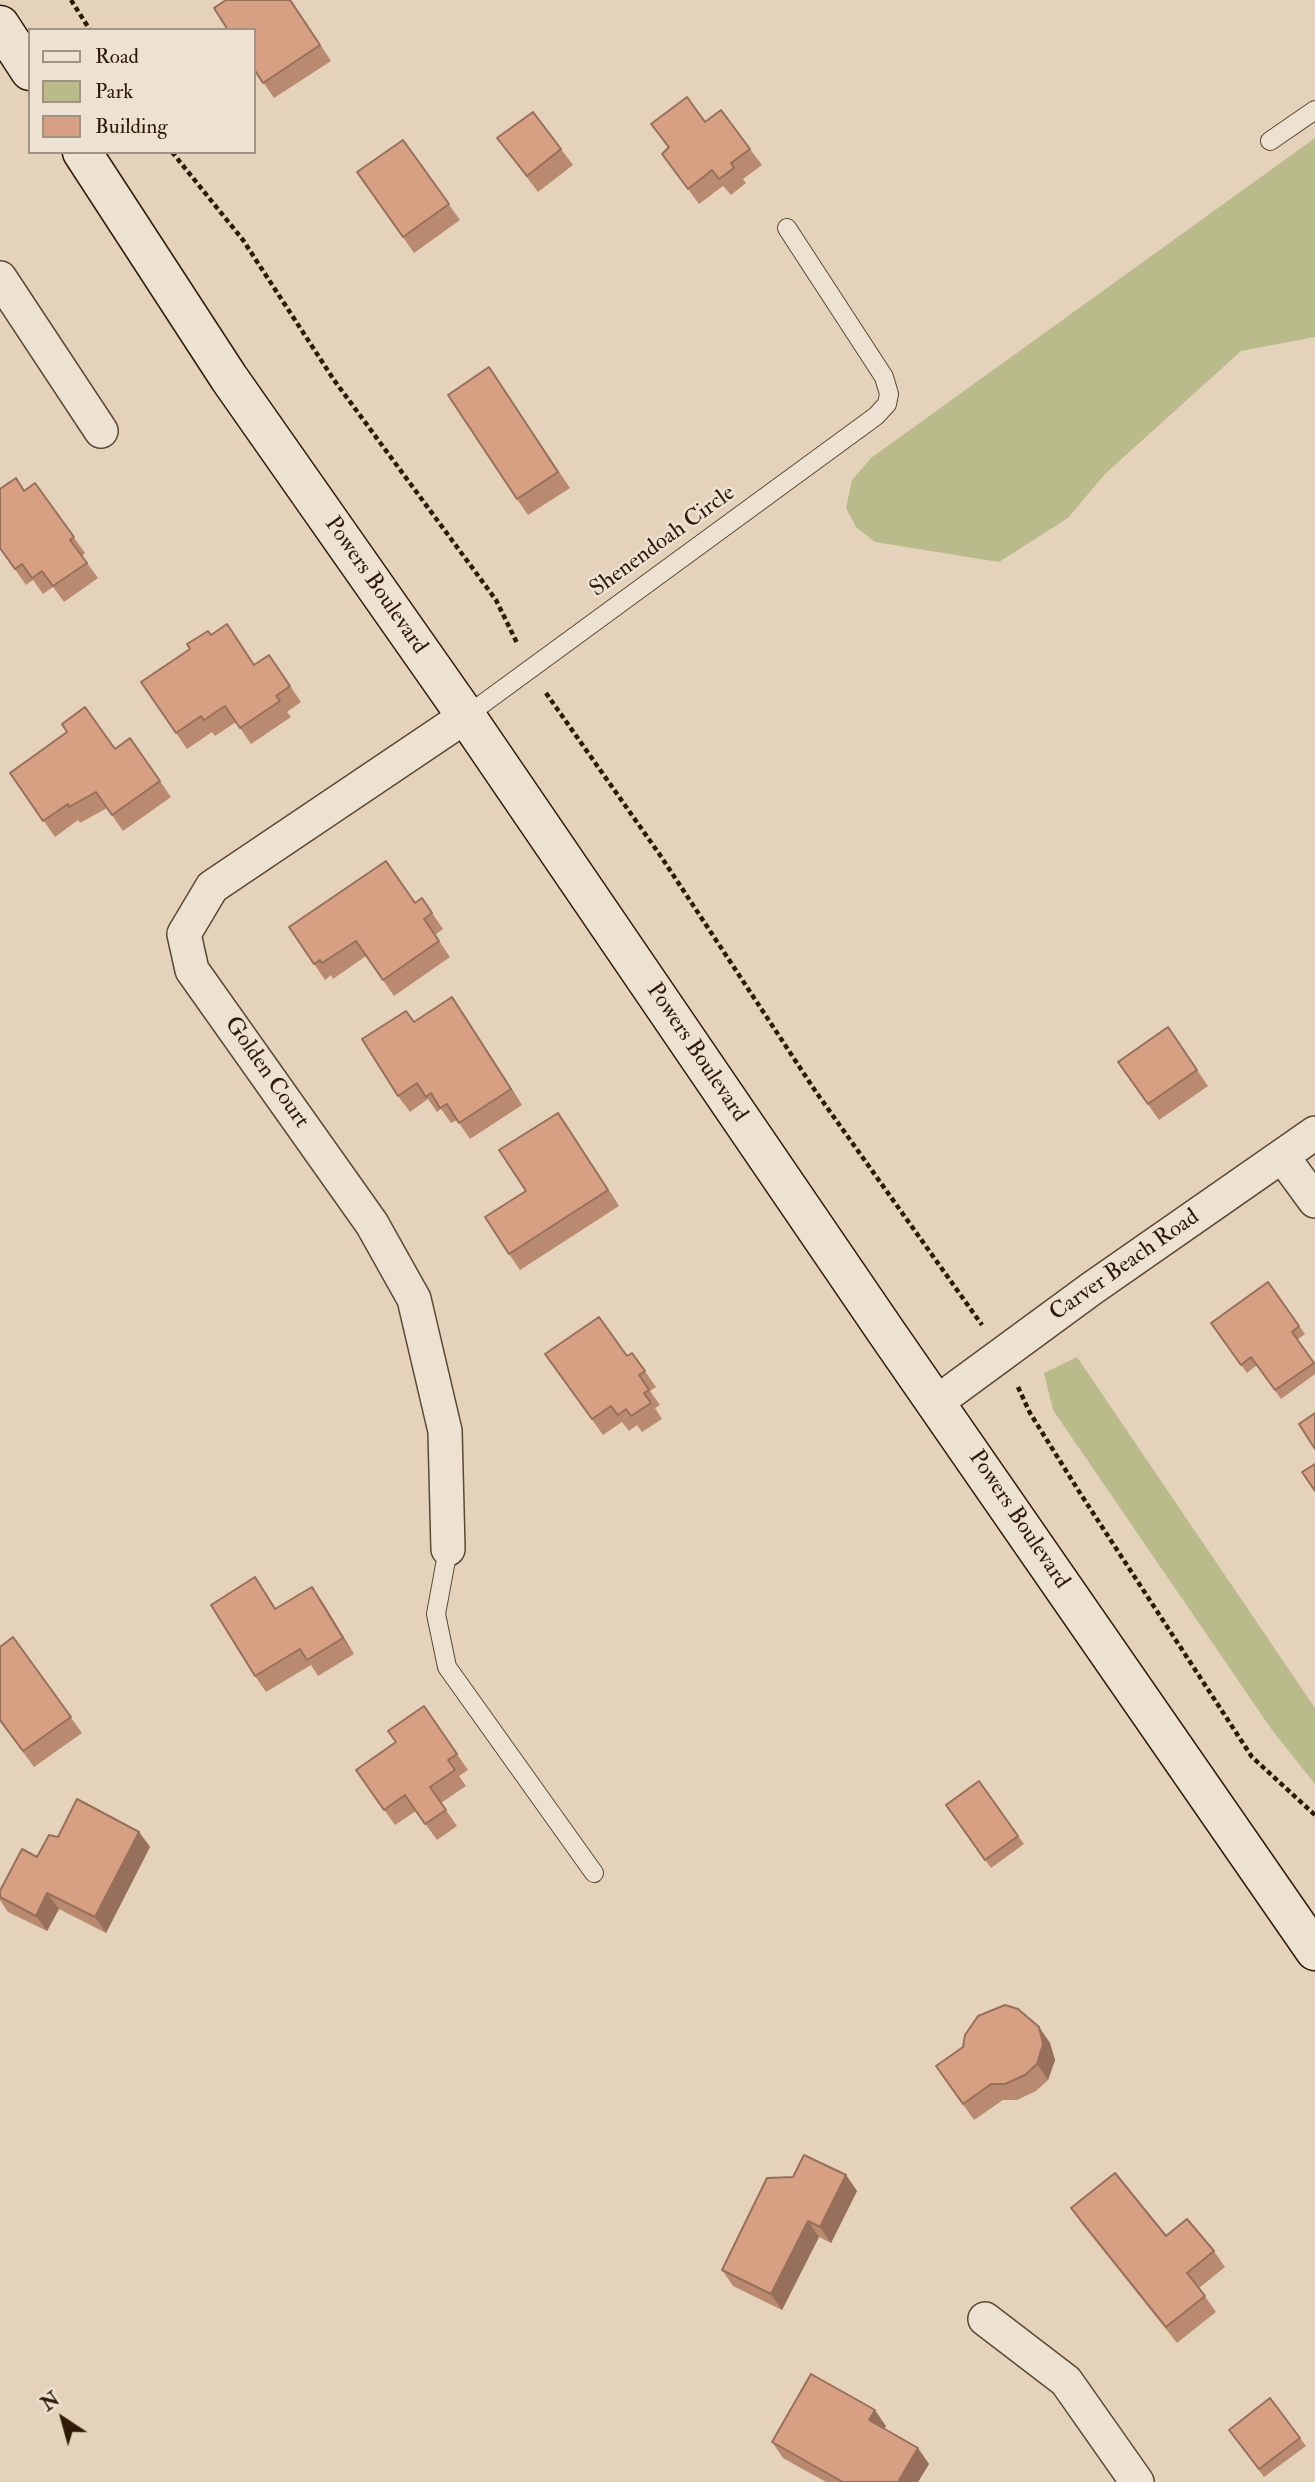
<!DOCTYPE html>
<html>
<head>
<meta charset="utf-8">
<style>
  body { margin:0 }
  #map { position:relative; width:1315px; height:2482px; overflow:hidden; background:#e4d3ba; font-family:"IM FELL Double Pica",serif }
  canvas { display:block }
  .legend { position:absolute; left:28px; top:28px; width:228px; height:126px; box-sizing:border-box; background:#ede2d2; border:2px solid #a19281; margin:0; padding:9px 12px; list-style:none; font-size:21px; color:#2f1907 }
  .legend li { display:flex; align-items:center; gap:14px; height:35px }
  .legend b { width:35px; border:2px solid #a19281 }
  .north { position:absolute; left:28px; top:2384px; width:70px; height:70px; -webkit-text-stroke:5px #ede2d2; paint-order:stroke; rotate:324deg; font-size:19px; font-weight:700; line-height:28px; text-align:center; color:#2f1907 }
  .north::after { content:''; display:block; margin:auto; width:24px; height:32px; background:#2f1907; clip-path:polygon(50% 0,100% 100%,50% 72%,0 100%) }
</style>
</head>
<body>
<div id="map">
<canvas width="1315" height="2482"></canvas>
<ul class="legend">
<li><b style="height:9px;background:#ede2d2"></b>Road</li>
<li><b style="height:19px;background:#babb8b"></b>Park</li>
<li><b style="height:19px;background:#d8a082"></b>Building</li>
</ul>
<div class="north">N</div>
</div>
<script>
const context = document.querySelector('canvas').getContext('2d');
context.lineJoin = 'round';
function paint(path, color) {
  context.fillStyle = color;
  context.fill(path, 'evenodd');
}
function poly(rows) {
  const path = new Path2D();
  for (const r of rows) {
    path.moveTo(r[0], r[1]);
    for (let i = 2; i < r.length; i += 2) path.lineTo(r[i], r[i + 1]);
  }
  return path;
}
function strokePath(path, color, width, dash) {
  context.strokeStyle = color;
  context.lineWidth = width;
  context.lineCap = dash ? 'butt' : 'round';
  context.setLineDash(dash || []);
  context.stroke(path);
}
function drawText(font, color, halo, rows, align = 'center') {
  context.font = font + ' "IM FELL Double Pica",serif';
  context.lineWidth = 5;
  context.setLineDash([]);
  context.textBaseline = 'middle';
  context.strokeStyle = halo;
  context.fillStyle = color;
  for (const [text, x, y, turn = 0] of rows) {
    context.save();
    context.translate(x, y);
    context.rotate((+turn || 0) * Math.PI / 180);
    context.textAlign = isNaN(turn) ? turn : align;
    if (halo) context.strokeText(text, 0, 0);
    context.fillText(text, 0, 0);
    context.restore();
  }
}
paint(poly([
  [1315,138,1315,337,1241,351,1105,474,1068,518,999,562,875,542,856,527,846,508,852,480,871,458],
  [1077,1357,1315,1708,1315,1784,1272,1730,1053,1410,1044,1373]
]), '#babb8b');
const lane = poly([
  [1270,141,1315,110],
  [466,716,876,416,887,404,889,394,884,377,787,228],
  [448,1549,436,1614,447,1667,594,1873]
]);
const street = poly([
  [0,278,101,431],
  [1282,1156,1315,1201],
  [937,1402,1091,1289,1315,1133],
  [448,1549,445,1431,414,1299,372,1224,192,970,184,934,212,887,466,716],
  [985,2319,1066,2381,1137,2482]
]);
const secondary = poly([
  [0,25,30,71],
  [82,152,229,378,466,716,887,1333,1315,1951]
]);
strokePath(lane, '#5c4834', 20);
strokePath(street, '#5c4834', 36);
strokePath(secondary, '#2f1907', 41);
strokePath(poly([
  [71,0,90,30],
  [172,152,243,240,334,380,496,600,517,643],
  [546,693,660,855,816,1092,982,1325],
  [1018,1387,1030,1413,1080,1493,1252,1757,1315,1815]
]), '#2f1907', 4.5, [5, 3.5]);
strokePath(lane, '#ede2d2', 18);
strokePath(street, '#ede2d2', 33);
strokePath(secondary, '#ede2d2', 38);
paint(poly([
  [291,0,331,61,274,98,254,69],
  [705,122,750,149,762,165,743,179,746,183,731,195,723,186,699,204,662,154,668,148,651,124],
  [497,138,561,149,573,165,538,192],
  [403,140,460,220,414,253,357,172],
  [489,367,570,488,528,515,517,499],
  [35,483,85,553,82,556,98,578,64,602,53,587,43,594,33,580,26,585,0,548,24,491],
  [211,635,255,665,269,655,301,702,287,712,291,717,251,744,236,722,215,736,212,732,187,749,141,682],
  [130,738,171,797,123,831,107,808,80,823,78,820,55,837,10,773,115,749],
  [422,898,443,929,435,935,450,957,394,996,366,956,333,979,331,975,325,980,289,927,415,903],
  [406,1011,414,1022,463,1013,522,1105,470,1139,457,1120,451,1123,441,1109,437,1112,428,1099,410,1112,398,1096],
  [1168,1027,1208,1086,1159,1120,1118,1062],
  [569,1129,619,1206,520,1270,509,1254,526,1191],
  [1268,1282,1305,1334,1297,1340,1315,1365,1315,1374,1281,1399,1257,1365,1247,1373,1211,1323],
  [632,1353,656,1387,650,1391,660,1405,655,1408,662,1419,642,1432,637,1425,629,1431,622,1422,603,1435,545,1354,627,1356],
  [266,1593,276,1609,323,1603,354,1654,318,1676,311,1665,266,1692,255,1676],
  [13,1637,82,1733,34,1767,0,1721],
  [424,1706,468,1770,459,1776,466,1786,441,1803,457,1826,437,1840,416,1811,395,1825,356,1770,396,1742],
  [979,1781,1024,1844,991,1868,946,1805],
  [139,1832,150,1847,106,1933,59,1909,47,1931,8,1912,0,1900,0,1891,37,1857,58,1837],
  [1039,2027,1050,2043,1055,2060,1048,2080,1036,2091,1017,2100,1003,2100,974,2120,947,2082],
  [846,2175,857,2191,831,2243,819,2237,782,2310,733,2286,722,2270],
  [1071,2208,1166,2236,1214,2251,1225,2267,1199,2288,1216,2312,1177,2343,1082,2224],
  [886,2426,884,2429,929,2464,918,2482,826,2482,783,2458,772,2442],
  [1235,2438,1300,2438,1306,2446,1264,2477]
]), '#ba8a70');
paint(poly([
  [452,997,463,1013,522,1105,511,1089],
  [558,1113,569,1129,619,1206,608,1190],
  [312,1587,323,1603,354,1654,343,1638],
  [139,1832,150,1847,106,1933,95,1917],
  [47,1893,59,1909,47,1931,36,1916],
  [1039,2027,1050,2043,1055,2060,1048,2080,1037,2064],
  [846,2175,857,2191,831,2243,820,2227],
  [808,2221,819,2237,782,2310,771,2294],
  [875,2410,886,2426,880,2436,869,2420],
  [918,2448,929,2464,918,2482,898,2482]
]), '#97705b');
const building = poly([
  [226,0,290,0,320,45,263,83,254,69,254,30,228,30,214,8,226,0],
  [687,97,705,122,721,110,750,149,731,163,734,168,719,179,712,170,688,189,662,154,669,147,651,124,687,97],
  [533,112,561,149,527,176,497,138,533,112],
  [403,140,449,204,403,237,357,172,403,140],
  [489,367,558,472,517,499,448,395,489,367],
  [16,478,24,491,35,483,74,537,70,540,87,563,53,586,42,571,32,578,22,564,15,569,0,548,0,489,16,478],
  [227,624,254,665,269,655,290,686,276,696,280,701,240,728,225,706,204,720,201,716,176,733,141,682,190,649,187,644,208,631,211,635,227,624],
  [85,707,115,749,130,738,160,781,112,815,96,792,69,807,68,804,43,821,10,773,67,732,62,724,85,707],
  [386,861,415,903,422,898,432,913,424,919,439,941,383,980,356,941,322,963,320,960,314,964,289,927,386,861],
  [452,997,511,1089,459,1123,447,1104,440,1108,431,1093,426,1097,417,1083,398,1096,362,1039,406,1011,414,1022,452,997],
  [1168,1027,1197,1070,1148,1104,1118,1062,1168,1027],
  [558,1113,608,1190,509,1254,485,1217,526,1191,499,1150,558,1113],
  [1268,1282,1299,1326,1292,1332,1314,1363,1275,1390,1251,1357,1241,1365,1211,1323,1268,1282],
  [599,1317,627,1356,632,1353,645,1371,639,1375,649,1390,644,1393,651,1403,631,1416,626,1409,618,1415,611,1406,592,1419,545,1354,599,1317],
  [1315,1413,1315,1449,1299,1424,1315,1413],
  [1315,1464,1315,1491,1302,1472,1315,1464],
  [255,1577,275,1609,312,1587,343,1638,307,1660,300,1649,255,1676,211,1605,255,1577],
  [13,1637,71,1717,23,1751,0,1720,0,1647,13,1637],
  [424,1706,457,1754,448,1760,455,1770,430,1787,446,1810,425,1824,405,1795,384,1810,356,1770,396,1742,388,1731,424,1706],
  [979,1781,1018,1836,985,1860,946,1805,979,1781],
  [77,1799,139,1832,95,1917,47,1893,36,1916,0,1897,0,1891,22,1849,37,1857,49,1835,58,1837,77,1799],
  [1005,2005,1018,2009,1039,2027,1043,2044,1037,2064,1025,2075,1005,2084,991,2084,963,2104,936,2066,963,2047,965,2035,978,2016,1005,2005],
  [804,2155,846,2175,820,2227,808,2221,771,2294,722,2270,767,2178,793,2177,804,2155],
  [1115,2173,1166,2236,1187,2219,1214,2251,1187,2273,1205,2296,1166,2327,1071,2208,1115,2173],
  [811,2374,875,2410,869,2420,918,2448,898,2482,843,2482,772,2442,811,2374],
  [1270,2398,1300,2438,1259,2469,1229,2430,1270,2398]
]);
paint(building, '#d8a082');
strokePath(building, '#97705b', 2);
drawText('23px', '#2f1907', '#ede2d2', [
  ["Shenendoah Circle",663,542,-36],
  ["Powers Boulevard",375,586,55],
  ["Powers Boulevard",696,1053,56],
  ["Golden Court",266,1073,55],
  ["Carver Beach Road",1125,1266,-35],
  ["Powers Boulevard",1018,1520,56]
]);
</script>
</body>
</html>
